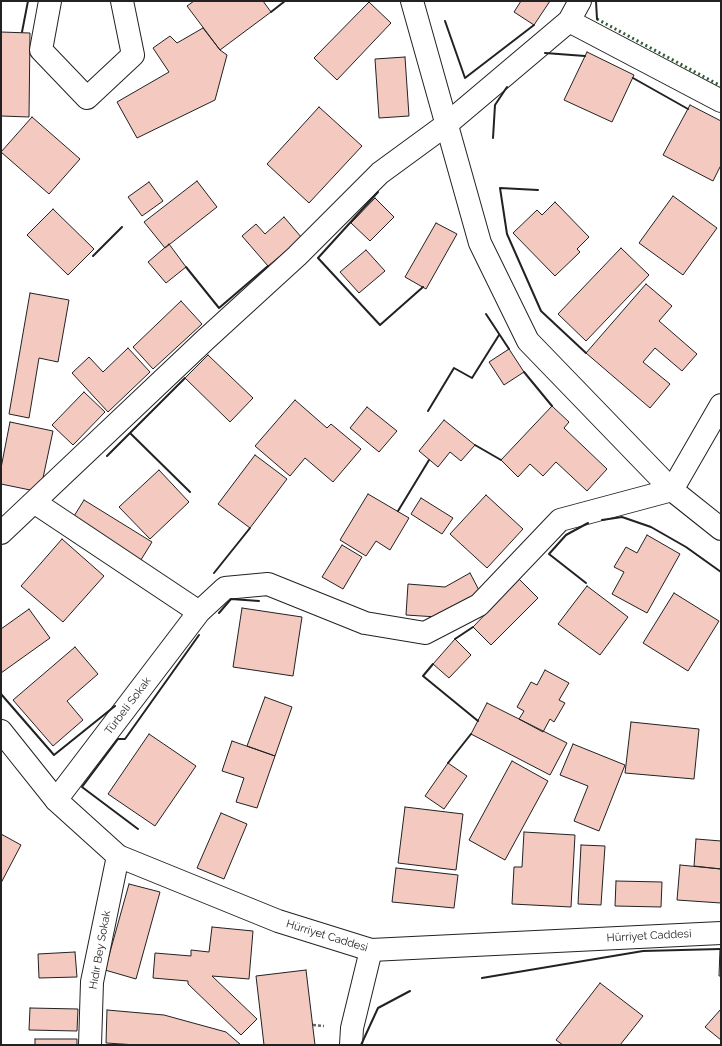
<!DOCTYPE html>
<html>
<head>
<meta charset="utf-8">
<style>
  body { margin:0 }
  #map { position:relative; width:722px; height:1046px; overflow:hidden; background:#fff; font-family:Raleway,sans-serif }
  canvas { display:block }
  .frame { position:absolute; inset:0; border:2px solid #222; pointer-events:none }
</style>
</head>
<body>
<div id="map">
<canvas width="722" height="1046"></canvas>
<div class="frame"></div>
</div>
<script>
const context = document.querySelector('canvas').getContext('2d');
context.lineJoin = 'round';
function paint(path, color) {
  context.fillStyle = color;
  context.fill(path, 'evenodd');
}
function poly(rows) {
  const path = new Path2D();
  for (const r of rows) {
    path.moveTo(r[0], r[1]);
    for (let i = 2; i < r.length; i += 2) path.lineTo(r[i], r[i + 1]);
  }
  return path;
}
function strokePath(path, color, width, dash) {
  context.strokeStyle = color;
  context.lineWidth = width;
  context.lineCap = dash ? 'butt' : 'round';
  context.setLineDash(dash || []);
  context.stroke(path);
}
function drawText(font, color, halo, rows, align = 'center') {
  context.font = font + ' Raleway,sans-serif';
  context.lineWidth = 3;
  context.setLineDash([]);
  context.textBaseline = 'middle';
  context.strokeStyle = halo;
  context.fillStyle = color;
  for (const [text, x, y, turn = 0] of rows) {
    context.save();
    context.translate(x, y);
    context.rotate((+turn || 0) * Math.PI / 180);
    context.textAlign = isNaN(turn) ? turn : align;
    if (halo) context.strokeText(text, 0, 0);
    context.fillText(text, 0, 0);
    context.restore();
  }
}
const building = poly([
  [194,1,263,1,271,12,220,50,187,6,194,1],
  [521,1,550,1,534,25,514,12,521,1],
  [369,2,391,23,337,80,314,58,369,2],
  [203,28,220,50,227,55,215,100,137,138,117,102,169,72,153,48,170,36,177,43,203,28],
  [1,32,30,33,29,117,1,116,1,32],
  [587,52,634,75,612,122,564,100,587,52],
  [405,57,409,116,379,118,375,59,405,57],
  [690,105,721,121,721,165,713,181,663,155,690,105],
  [319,107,362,146,309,203,267,164,319,107],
  [32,117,80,159,49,194,1,152,32,117],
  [197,181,217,207,165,248,144,222,197,181],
  [149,182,163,201,142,216,128,197,149,182],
  [673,196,717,228,683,275,639,243,673,196],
  [375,198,394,217,370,241,351,223,375,198],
  [555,202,589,237,577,249,580,252,555,276,513,233,537,210,542,215,555,202],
  [53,209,94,249,68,275,27,235,53,209],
  [284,217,302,238,268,266,242,236,256,224,265,234,284,217],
  [436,223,457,234,426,289,405,277,436,223],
  [169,244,186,267,166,283,148,262,169,244],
  [621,248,649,275,586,341,558,314,621,248],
  [366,250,385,271,359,293,340,272,366,250],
  [646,284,672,306,659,321,697,354,682,371,655,348,643,362,670,384,650,408,586,353,646,284],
  [30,293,69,300,58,362,39,358,29,418,9,414,30,293],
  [181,301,202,324,153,369,133,347,181,301],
  [128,348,150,372,108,412,72,373,89,357,103,372,128,348],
  [509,349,524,372,504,385,489,362,509,349],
  [208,355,253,398,230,422,185,378,208,355],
  [84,392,105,412,73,445,52,425,84,392],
  [295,400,327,428,331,424,361,449,333,482,305,458,290,476,255,446,295,400],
  [552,406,569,422,564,428,607,469,587,491,556,462,543,476,530,464,518,477,501,460,552,406],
  [367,407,397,431,379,452,350,428,367,407],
  [444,420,475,445,461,461,450,452,438,467,419,451,444,420],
  [10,422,53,431,40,492,1,484,1,468,10,422],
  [255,455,287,479,250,528,218,504,255,455],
  [159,470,189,502,150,539,119,507,159,470],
  [368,494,409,518,390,550,376,541,366,556,340,540,368,494],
  [486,495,523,529,487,568,450,534,486,495],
  [421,498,453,518,442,534,411,514,421,498],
  [84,500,152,542,139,563,71,521,84,500],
  [647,535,680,554,647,613,612,594,624,572,614,567,626,547,637,553,647,535],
  [62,539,104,576,63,622,21,586,62,539],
  [342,545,362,557,343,589,322,577,342,545],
  [470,573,481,594,437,617,406,615,408,584,445,587,470,573],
  [519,579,538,598,491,645,473,627,519,579],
  [587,586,628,617,600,655,558,624,587,586],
  [674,593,719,621,688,671,643,643,674,593],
  [242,608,302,617,293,676,233,667,242,608],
  [29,609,50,638,1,673,1,629,29,609],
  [455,639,471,655,449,678,433,664,455,639],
  [75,647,98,674,67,701,83,720,53,746,13,700,75,647],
  [545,670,569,683,559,700,565,703,554,722,550,719,543,732,519,719,524,711,517,707,531,682,537,685,545,670],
  [265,697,292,707,275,756,247,746,265,697],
  [487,703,567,743,550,775,471,734,487,703],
  [631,722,699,729,694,779,625,773,631,722],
  [149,734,196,766,155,826,108,794,149,734],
  [232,741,275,756,257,808,236,802,244,778,222,771,232,741],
  [573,744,625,765,599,831,574,821,588,786,560,775,573,744],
  [512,761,548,781,505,860,469,840,512,761],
  [448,763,467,776,444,809,425,796,448,763],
  [405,807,463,814,456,870,398,863,405,807],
  [221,813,247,824,224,879,197,868,221,813],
  [524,832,575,835,571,907,512,904,514,867,522,867,524,832],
  [1,834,21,845,1,883,1,834],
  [696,839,721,841,721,869,694,866,696,839],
  [581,845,605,846,601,905,578,904,581,845],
  [680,865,721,869,721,903,677,900,680,865],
  [396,868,458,875,454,908,392,902,396,868],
  [616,881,662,882,661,907,615,906,616,881],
  [129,884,160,892,136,979,105,970,129,884],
  [212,927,253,931,249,979,212,976,257,1019,241,1035,188,984,188,981,153,978,155,953,191,956,191,950,209,952,212,927],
  [720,949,721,949,721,976,719,976,720,949],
  [75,952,77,977,39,978,38,954,75,952],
  [306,970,315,1045,264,1045,256,976,306,970],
  [600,983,643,1016,620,1045,563,1045,556,1040,600,983],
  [30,1008,78,1009,77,1031,29,1030,30,1008],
  [721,1009,721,1040,705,1027,721,1009],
  [107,1010,164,1015,226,1032,241,1045,137,1045,106,1043,107,1010],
  [35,1039,77,1039,77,1045,35,1045,35,1039]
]);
paint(building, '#f3c9c0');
strokePath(building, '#222', 1);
const street = poly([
  [50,1,41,50,87,98,133,55,122,1],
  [569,21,721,101],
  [34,502,199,612,225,588,268,584,365,623,425,633,479,605,560,520,672,490,721,405],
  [1,533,205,340,297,256,380,173,447,124,569,21,580,1],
  [56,800,199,612],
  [90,1045,92,982,118,856],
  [351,1045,352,1028,371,950]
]);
const secondary = poly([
  [412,1,480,243,528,341,672,490,721,529],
  [1,731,56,800,118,856,278,921,371,950,721,933]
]);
strokePath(street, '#222', 24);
strokePath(secondary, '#222', 24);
strokePath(poly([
  [313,1025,324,1026]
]), '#646464', 2.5, [3, 2]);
strokePath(street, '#fff', 22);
strokePath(secondary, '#fff', 22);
strokePath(poly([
  [597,19,721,86]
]), '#2f5e38', 3, [2, 3]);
strokePath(poly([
  [596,1,597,19],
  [271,12,285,1],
  [445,21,465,78,534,25],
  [22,32,28,1],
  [545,53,585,56],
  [633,78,688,109],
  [493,138,495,105,507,87],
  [538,190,500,188,507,234,541,311,586,353],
  [378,192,318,258,380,325,423,287],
  [93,256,122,227],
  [186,267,219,308,268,266],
  [486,314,509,349],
  [524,372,552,406],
  [428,411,454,368,472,378,499,335],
  [130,433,190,492],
  [475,445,501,460],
  [107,456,185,378],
  [398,511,429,460],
  [602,520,622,517,651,527,686,547,721,572],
  [214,573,250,528],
  [586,583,549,554,566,535,588,523],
  [219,613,231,599,259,601],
  [455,639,473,627],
  [433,664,423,676,478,721],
  [1,694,54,755,115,706],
  [448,763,471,734],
  [138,829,82,787,118,739,125,739,199,635],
  [482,978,643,951,720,949],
  [361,1045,378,1008,410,991]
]), '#222', 2);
drawText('11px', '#222', '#fff', [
  ["Türbeli Sokak",128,706,-53],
  ["Hürriyet Caddesi",327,936,17],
  ["Hürriyet Caddesi",649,936,-3],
  ["Hıdır Bey Sokak",100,950,-80]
]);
</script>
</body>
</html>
